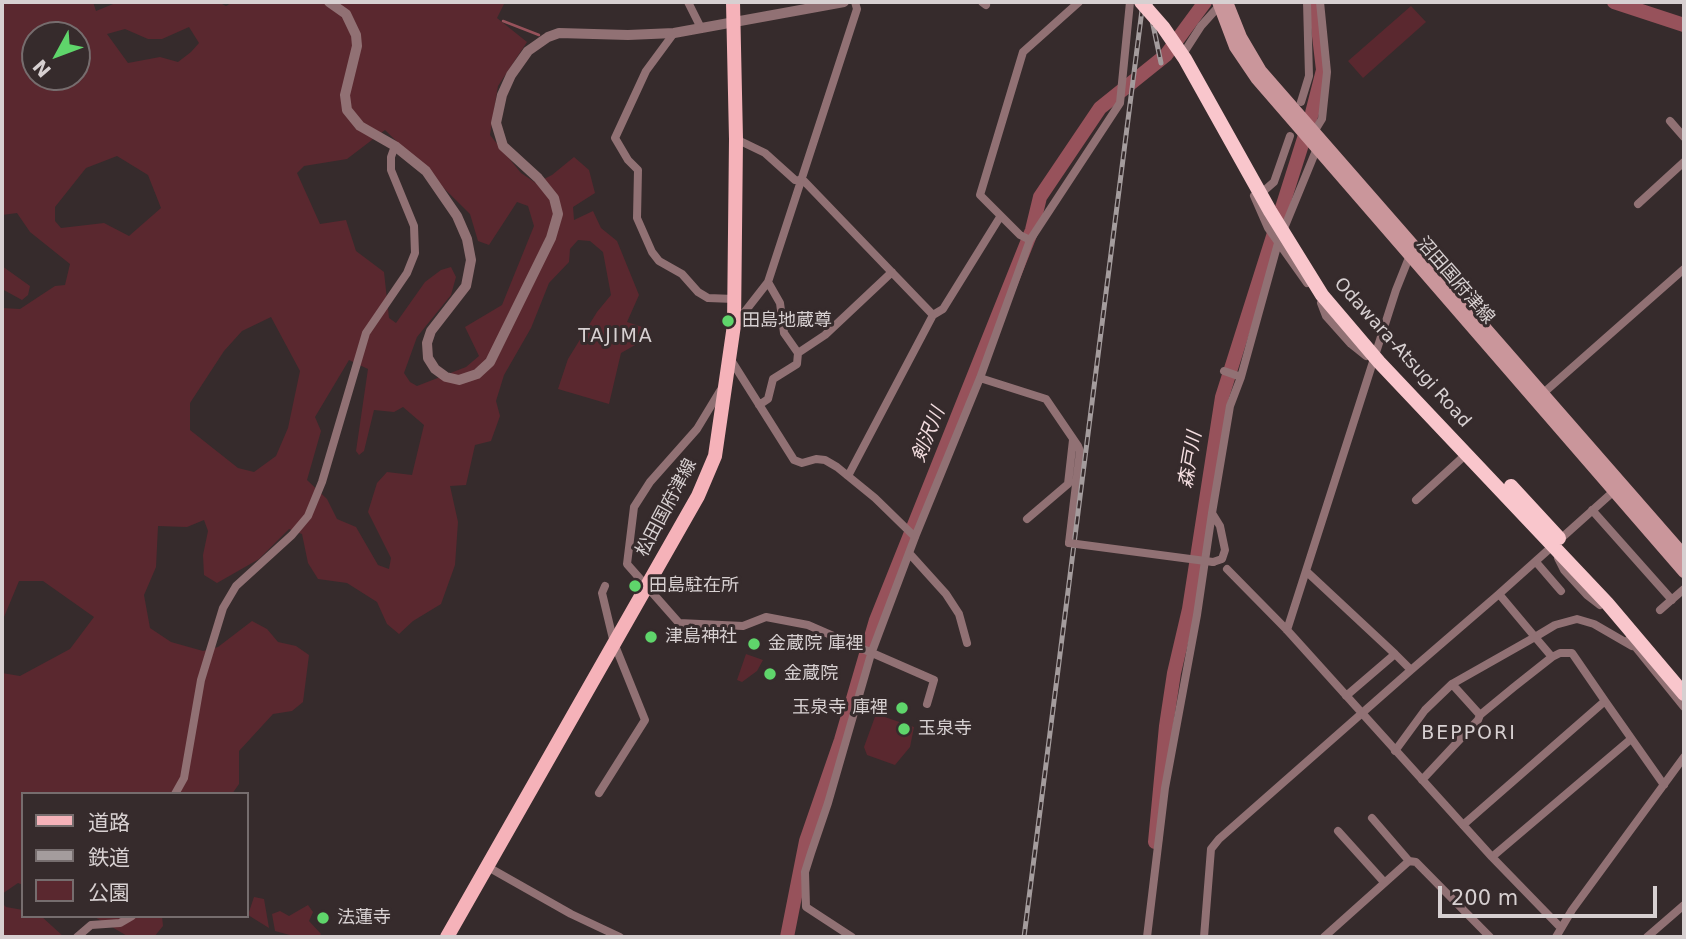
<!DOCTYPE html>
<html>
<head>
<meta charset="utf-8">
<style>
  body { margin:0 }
  #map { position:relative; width:1686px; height:939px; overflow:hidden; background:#362b2c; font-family:"DejaVu Sans","Noto Sans JP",sans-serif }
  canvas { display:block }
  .frame { position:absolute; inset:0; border:4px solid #d7d0d1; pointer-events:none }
  .legend { position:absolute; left:21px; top:792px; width:228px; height:126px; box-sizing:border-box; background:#362b2c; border:2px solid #766d6e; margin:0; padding:9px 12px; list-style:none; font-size:21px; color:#d7d0d1 }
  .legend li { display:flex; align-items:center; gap:14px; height:35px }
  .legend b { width:35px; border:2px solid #766d6e }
  .north { position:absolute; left:21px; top:21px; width:70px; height:70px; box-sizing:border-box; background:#362b2c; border:2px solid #766d6e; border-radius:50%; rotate:229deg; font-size:19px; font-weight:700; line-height:28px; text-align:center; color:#d7d0d1 }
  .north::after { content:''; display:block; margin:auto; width:24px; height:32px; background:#5fd56b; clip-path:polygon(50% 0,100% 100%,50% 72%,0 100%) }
  .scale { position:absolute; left:1438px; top:886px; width:219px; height:32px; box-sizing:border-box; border:4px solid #d7d0d1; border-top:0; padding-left:9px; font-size:21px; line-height:24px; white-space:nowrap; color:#d7d0d1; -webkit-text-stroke:5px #362b2c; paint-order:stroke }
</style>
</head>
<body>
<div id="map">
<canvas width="1686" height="939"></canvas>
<div class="frame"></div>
<ul class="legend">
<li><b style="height:9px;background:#f5b2b9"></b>道路</li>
<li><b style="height:9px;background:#a49c9d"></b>鉄道</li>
<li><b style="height:19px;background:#5a282f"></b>公園</li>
</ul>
<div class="north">N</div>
<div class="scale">200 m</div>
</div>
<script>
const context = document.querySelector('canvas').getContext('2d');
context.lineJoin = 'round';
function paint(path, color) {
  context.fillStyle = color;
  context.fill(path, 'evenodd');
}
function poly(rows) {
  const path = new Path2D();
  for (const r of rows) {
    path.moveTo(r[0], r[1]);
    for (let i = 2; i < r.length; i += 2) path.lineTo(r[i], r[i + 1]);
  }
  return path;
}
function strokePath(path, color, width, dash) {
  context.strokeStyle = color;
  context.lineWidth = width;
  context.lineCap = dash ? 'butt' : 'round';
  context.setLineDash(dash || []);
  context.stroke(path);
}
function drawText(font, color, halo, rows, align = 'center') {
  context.font = font + ' "DejaVu Sans","Noto Sans JP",sans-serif';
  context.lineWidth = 6;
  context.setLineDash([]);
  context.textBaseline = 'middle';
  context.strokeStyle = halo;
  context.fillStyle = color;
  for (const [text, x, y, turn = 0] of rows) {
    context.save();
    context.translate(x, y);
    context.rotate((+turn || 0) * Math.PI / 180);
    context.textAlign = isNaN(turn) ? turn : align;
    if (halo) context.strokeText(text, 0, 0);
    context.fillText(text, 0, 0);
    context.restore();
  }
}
paint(poly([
  [2,2,93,2,96,11,118,2,218,2,226,6,233,2,505,2,497,18,527,42,498,86,490,135,521,173,536,183,552,175,574,157,589,170,595,193,573,207,574,220,593,211,601,228,617,241,639,295,627,322,651,330,644,340,621,353,609,404,558,389,568,359,597,312,611,295,603,252,590,241,578,240,570,249,569,262,549,283,531,328,504,375,496,401,500,416,491,441,475,445,466,485,450,486,458,522,455,565,441,604,413,621,399,634,387,624,377,602,347,583,318,579,308,563,302,534,289,529,259,559,217,583,204,575,203,555,208,531,204,520,187,527,158,526,156,567,144,595,150,628,171,642,203,651,218,647,252,621,267,629,278,642,296,646,309,655,303,702,292,711,273,714,239,751,239,784,232,794,23,794,23,885,18,883,2,894,2,673,20,676,70,649,94,617,43,581,19,581,4,617,2,647,2,308,20,309,55,286,65,285,70,264,30,232,17,213,2,215],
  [189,27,199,43,191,52,178,62,160,57,128,63,107,34,125,29,148,39,162,39],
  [35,35,77,35,77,77,35,77],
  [385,130,470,214,478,241,489,245,517,202,528,206,534,226,502,305,465,327,479,356,466,367,417,386,410,382,404,373,417,337,451,295,456,277,451,267,441,270,425,282,396,323,389,318,384,272,356,251,346,220,320,224,297,173,304,166,347,159],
  [117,156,148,175,161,208,129,236,104,223,61,228,55,221,55,207,86,168],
  [271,317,300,371,288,428,276,456,254,472,238,468,190,430,190,403,224,351,242,331],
  [349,360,368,369,356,451,359,455,364,451,374,410,394,412,403,407,424,425,412,475,387,472,377,483,368,512,391,558,389,569,378,565,356,527,337,519,327,499,307,480,321,431,315,417],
  [1411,6,1426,22,1363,78,1348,61],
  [2,266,30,286,28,295,22,300,2,289],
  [746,654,763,660,757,671,742,682,737,680],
  [876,714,914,727,910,747,895,765,867,755,864,747],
  [254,897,264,899,269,928,248,915],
  [2,903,6,907,23,910,23,916,41,916,64,937,2,937],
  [308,905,313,912,309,921,321,934,319,937,297,937,275,931,272,914,280,911,289,916],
  [93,916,162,916,163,926,154,937,129,937]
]), '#5a282f');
strokePath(poly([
  [503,21,539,35]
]), '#97525b', 2.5);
strokePath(poly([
  [1614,2,1684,25],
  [1155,842,1166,726,1174,673,1189,609,1222,397,1312,113,1323,70,1315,2],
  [787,937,806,841,841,740,876,620,1032,230,1040,197,1100,108,1166,55,1205,2]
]), '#97525b', 14);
strokePath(poly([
  [688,2,701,28],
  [982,2,986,5],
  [674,33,646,71,615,138,628,160,638,170,637,218,652,252,659,261,682,274,698,292,708,298,734,299],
  [1181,57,1201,26,1219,6],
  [1301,102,1309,76,1307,2],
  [1670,121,1684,137],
  [1314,132,1322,119,1327,72,1320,2],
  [736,139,765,153,795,180,804,181,933,315],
  [1254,196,1268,228,1307,283],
  [1258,196,1274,182,1290,136],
  [1638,204,1684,162],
  [1030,240,1020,235,980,195,1023,52,1079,2],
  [768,282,780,303,784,333,798,353],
  [1321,303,1326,316,1351,344,1366,356],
  [736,323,768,282,857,9,855,2],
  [731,360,794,460,802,463,816,459,825,460,837,467,875,498,915,537],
  [1224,371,1241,377],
  [980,378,1046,399,1078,446,1080,451,1069,543],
  [720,391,697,429,650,482,634,507,627,564,679,623,743,626,766,617,808,625,934,680,927,704],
  [1540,396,1684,269],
  [759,405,768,399,773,379,797,364,798,353,825,335,892,272],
  [848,476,933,315,943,309,1000,217],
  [1416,500,1462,458],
  [1592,510,1672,600],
  [1027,519,1068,484,1073,440],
  [909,553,946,594,959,614,967,643],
  [1558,558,1564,570,1587,595,1600,605],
  [1213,562,1222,559,1225,550,1220,526,1212,513,1230,406,1241,377,1278,243,1317,148],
  [1536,562,1561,591],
  [1227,569,1287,630,1492,857,1561,928],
  [1306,571,1395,654],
  [1499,594,1614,491],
  [1660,610,1684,589],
  [1287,630,1396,290,1410,255],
  [1629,639,1684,707],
  [1552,657,1535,637,1555,625,1577,619,1594,624,1632,646],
  [1346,696,1395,654,1411,670,1499,594,1535,637,1452,684,1480,715],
  [1605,701,1664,785],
  [1395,751,1425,710,1452,684],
  [1422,780,1478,720,1480,715,1514,687,1552,657,1560,653,1572,653,1605,701,1463,825],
  [599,793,645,720,614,643,602,593,605,586],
  [175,794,184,778,201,680,223,608,236,586,292,535,308,516,322,482,366,333,407,273,415,253,414,226,391,170,391,157,395,146],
  [1372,818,1409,861],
  [1338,831,1384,882],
  [1492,857,1631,739],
  [488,867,571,914,620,937],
  [77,937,91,925,120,923,132,916],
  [852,937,806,907,805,872,811,853,828,803,871,654,915,537,980,378,1030,240,1120,103,1130,2],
  [1147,937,1165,788,1197,615,1212,513],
  [1204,937,1211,849,1219,839,1411,670],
  [1324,937,1409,861,1416,862,1490,937],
  [1556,937,1572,910,1684,757],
  [1647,937,1684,905]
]), '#917174', 8);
strokePath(poly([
  [329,2,346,14,356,35,357,46,345,95,347,110,360,126,395,146,426,171,457,216,467,239,471,260,466,286,431,331,427,343,428,358,435,369,446,377,459,380,477,374,490,362,551,238,558,214,554,198,538,178,503,146,496,123,502,95,511,75,528,51,548,37,559,33,628,35,674,33,844,2]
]), '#917174', 10);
strokePath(poly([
  [1218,2,1235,47,1256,78,1684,572],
  [1227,2,1241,37,1261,71,1684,555]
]), '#ca969b', 12);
strokePath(poly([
  [447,937,698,496,715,456,734,325,736,139,733,2]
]), '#f5b2b9', 14);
const rail = poly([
  [1150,2,1152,20,1161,63],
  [1024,937,1143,2]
]);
strokePath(rail, '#a49c9d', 5);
strokePath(rail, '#362b2c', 2.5, [8]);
strokePath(poly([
  [1069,543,1213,562]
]), '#917174', 8);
strokePath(poly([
  [1141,2,1163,27,1185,59,1270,211,1322,295,1379,362,1607,603,1684,694],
  [1511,486,1559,538]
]), '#f9c6cc', 14);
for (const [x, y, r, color] of [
  [728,321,7,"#5fd56b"],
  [635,586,7,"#5fd56b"],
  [651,637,7,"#5fd56b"],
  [754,644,7,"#5fd56b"],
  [770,674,7,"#5fd56b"],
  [902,708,7,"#5fd56b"],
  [904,729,7,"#5fd56b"],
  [323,918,7,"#5fd56b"]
]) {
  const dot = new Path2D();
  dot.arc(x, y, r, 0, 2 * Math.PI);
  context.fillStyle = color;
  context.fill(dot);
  strokePath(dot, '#362b2c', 2.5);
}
drawText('18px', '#d7d0d1', '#362b2c', [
  ["沼田国府津線",1455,281,49],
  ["Odawara-Atsugi Road",1402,353,48],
  ["松田国府津線",667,508,-62]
]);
drawText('18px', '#d7d0d1', '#362b2c', [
  ["田島地蔵尊",742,321],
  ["田島駐在所",649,586],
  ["津島神社",665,637],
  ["金蔵院 庫裡",768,644],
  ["金蔵院",784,674],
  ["玉泉寺 庫裡",888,708,"right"],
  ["玉泉寺",918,729],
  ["法蓮寺",337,918]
], 'left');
context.letterSpacing = '2px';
drawText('19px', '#d7d0d1', '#362b2c', [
  ["TAJIMA",616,337],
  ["BEPPORI",1469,734]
]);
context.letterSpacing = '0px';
drawText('italic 19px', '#f4dee0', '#362b2c', [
  ["剣沢川",929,435,-68],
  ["森戸川",1191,460,-80]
]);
</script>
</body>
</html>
